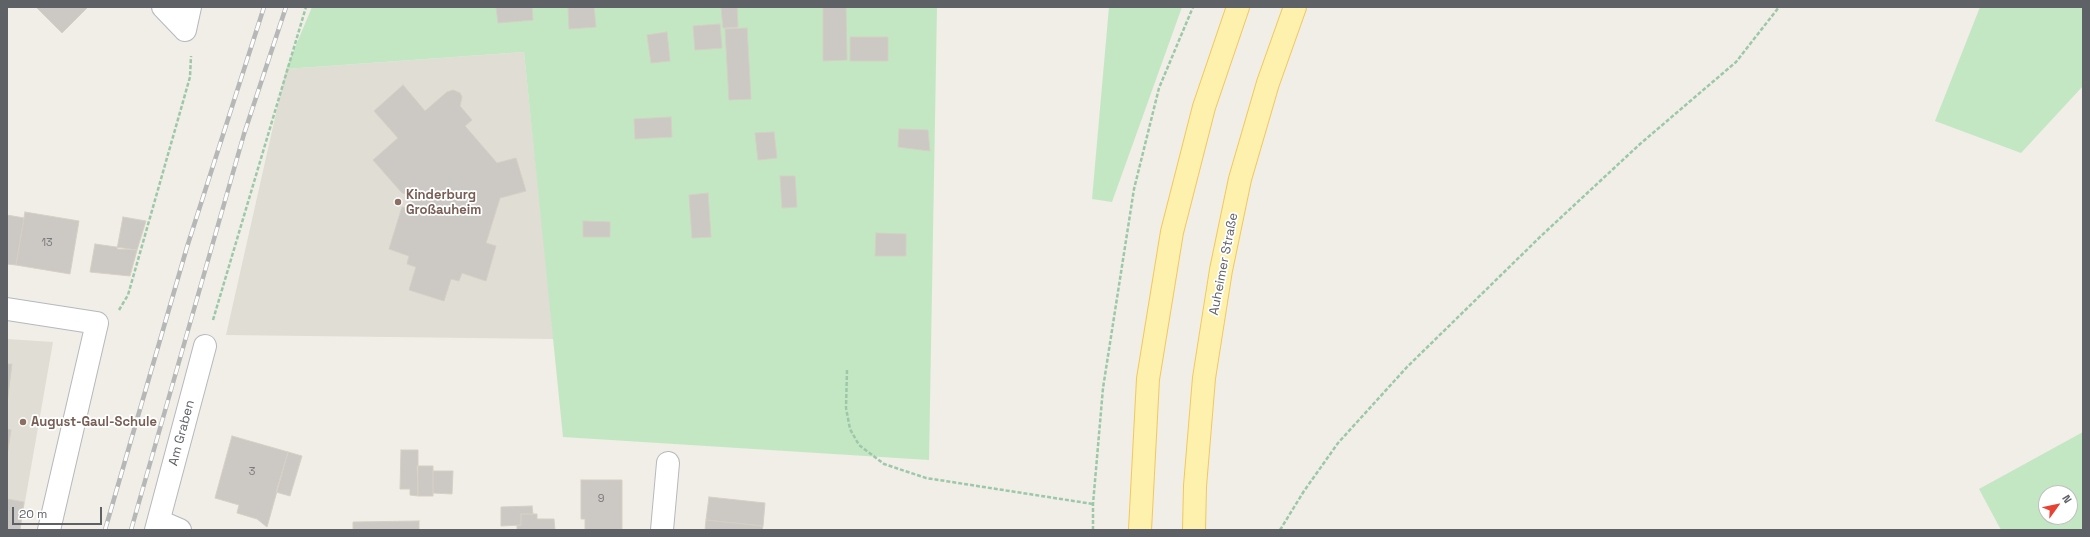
<!DOCTYPE html>
<html>
<head>
<meta charset="utf-8">
<style>
  body { margin:0 }
  #map { position:relative; width:2090px; height:537px; overflow:hidden; background:#f0eee6; font-family:"Space Grotesk",sans-serif }
  canvas { display:block }
  .frame { position:absolute; inset:0; border:8px solid #5e6166; pointer-events:none }
  .north { position:absolute; left:2038px; top:485px; width:40px; height:40px; box-sizing:border-box; background:#fff; border:1px solid #bfc0c2; border-radius:50%; rotate:57deg; font-size:11px; font-weight:700; line-height:16px; text-align:center; color:#5e6166 }
  .north::after { content:''; display:block; margin:auto; width:14px; height:18px; background:#e84234; clip-path:polygon(50% 0,100% 100%,50% 72%,0 100%) }
  .scale { position:absolute; left:12px; top:507px; width:90px; height:18px; box-sizing:border-box; border:2px solid #5e6166; border-top:0; padding-left:5px; font-size:12px; line-height:14px; white-space:nowrap; color:#5e6166; -webkit-text-stroke:3px #fff; paint-order:stroke }
</style>
</head>
<body>
<div id="map">
<canvas width="2090" height="537"></canvas>
<div class="frame"></div>
<div class="north">N</div>
<div class="scale">20 m</div>
</div>
<script>
const context = document.querySelector('canvas').getContext('2d');
context.lineJoin = 'round';
function paint(path, color) {
  context.fillStyle = color;
  context.fill(path, 'evenodd');
}
function poly(rows) {
  const path = new Path2D();
  for (const r of rows) {
    path.moveTo(r[0], r[1]);
    for (let i = 2; i < r.length; i += 2) path.lineTo(r[i], r[i + 1]);
  }
  return path;
}
function strokePath(path, color, width, dash) {
  context.strokeStyle = color;
  context.lineWidth = width;
  context.lineCap = dash ? 'butt' : 'round';
  context.setLineDash(dash || []);
  context.stroke(path);
}
function drawText(font, color, halo, rows, align = 'center') {
  context.font = font + ' "Space Grotesk",sans-serif';
  context.lineWidth = 3.5;
  context.setLineDash([]);
  context.textBaseline = 'middle';
  context.strokeStyle = halo;
  context.fillStyle = color;
  for (const [text, x, y, turn = 0] of rows) {
    context.save();
    context.translate(x, y);
    context.rotate((+turn || 0) * Math.PI / 180);
    context.textAlign = isNaN(turn) ? turn : align;
    if (halo) context.strokeText(text, 0, 0);
    context.fillText(text, 0, 0);
    context.restore();
  }
}
paint(poly([
  [524,52,554,339,226,335,286,69],
  [7,339,53,342,20,530,7,530]
]), '#e0ddd4');
paint(poly([
  [312,7,937,7,929,460,563,437,524,52,286,69],
  [1109,7,1182,7,1112,202,1092,199],
  [1980,7,2083,7,2083,86,2021,153,1935,121],
  [2083,432,2083,530,2001,530,1979,489],
  [2046,493,2070,493,2070,517,2046,517]
]), '#c3e7c3');
const building = poly([
  [36,7,88,7,62,33,36,7],
  [496,7,532,7,533,20,498,23,496,7],
  [568,7,594,7,596,27,569,29,568,7],
  [721,7,737,7,738,27,723,28,721,7],
  [823,7,846,7,847,60,823,61,823,7],
  [720,24,722,48,695,50,693,26,720,24],
  [747,28,751,99,729,100,725,29,747,28],
  [667,32,670,61,651,63,647,35,667,32],
  [850,37,888,37,888,61,850,61,850,37],
  [403,85,425,111,447,92,453,90,460,93,462,97,460,106,472,120,465,126,497,163,516,158,526,191,500,198,486,243,496,246,486,281,462,273,459,281,451,279,444,301,409,290,416,267,407,264,409,256,389,249,402,207,413,210,411,194,402,193,373,160,398,138,374,111,403,85],
  [671,117,672,137,635,139,634,119,671,117],
  [899,129,928,130,930,151,898,147,899,129],
  [774,132,777,158,758,160,755,133,774,132],
  [780,176,795,176,797,207,782,208,780,176],
  [708,193,711,237,692,238,689,195,708,193],
  [25,212,79,221,70,274,16,265,25,212],
  [7,215,24,218,16,265,7,264,7,215],
  [123,217,146,221,137,250,117,249,123,217],
  [583,221,610,222,610,237,583,237,583,221],
  [876,233,906,234,906,256,875,256,876,233],
  [95,244,137,250,130,276,90,272,95,244],
  [7,364,12,364,7,403,7,364],
  [7,429,11,430,7,456,7,429],
  [232,436,288,452,267,527,257,519,237,513,239,505,215,498,232,436],
  [401,450,418,450,418,496,410,495,410,489,400,489,401,450],
  [288,452,302,456,290,496,276,492,288,452],
  [417,466,433,466,433,496,418,496,417,466],
  [433,471,453,471,452,494,433,493,433,471],
  [581,480,622,480,622,530,585,530,585,519,581,519,581,480],
  [709,497,765,503,763,526,706,520,709,497],
  [7,499,24,502,20,530,7,530,7,499],
  [532,506,533,514,521,514,521,525,501,526,501,507,532,506],
  [521,514,537,514,537,519,554,519,555,530,517,530,517,525,521,525,521,514],
  [706,520,763,526,762,530,705,530,706,520],
  [419,521,419,530,353,530,353,522,419,521]
]);
paint(building, '#ccc8c3');
strokePath(building, '#d5d0c4', 1);
const minor = poly([
  [163,7,185,30],
  [185,30,190,7],
  [7,309,97,323,49,530],
  [159,521,180,530],
  [156,530,205,346],
  [662,530,668,463]
]);
const major = poly([
  [1140,530,1148,379,1172,232,1204,107,1238,7],
  [1194,530,1195,486,1204,378,1221,270,1240,179,1268,83,1295,7]
]);
strokePath(minor, '#b6b8bd', 24);
strokePath(major, '#f1c85e', 24);
strokePath(poly([
  [119,310,128,295,190,77,191,56],
  [213,320,306,7],
  [847,370,846,408,850,429,859,445,884,464,926,478,1093,504],
  [1093,530,1093,504,1103,388,1134,189,1159,88,1193,7],
  [1280,530,1304,491,1338,443,1407,367,1541,236,1640,144,1736,62,1779,7]
]), '#9cc8a9', 2.5, [4, 2]);
strokePath(minor, '#fff', 22);
strokePath(major, '#fef1ad', 22);
const rail = poly([
  [105,530,187,247,264,7],
  [131,530,244,134,286,7]
]);
strokePath(rail, '#b6b7b7', 4.5);
strokePath(rail, '#fff', 3, [9]);
for (const [x, y, r, color] of [
  [398,202,4,"#8d6e63"],
  [23,422,4,"#8d6e63"]
]) {
  const dot = new Path2D();
  dot.arc(x, y, r, 0, 2 * Math.PI);
  context.fillStyle = color;
  context.fill(dot);
  strokePath(dot, '#fff', 1.5);
}
drawText('11px', '#7a7b7d', null, [
  ["13",47,243],
  ["3",252,472],
  ["9",601,499]
]);
drawText('bold 13px', '#785e54', '#fff', [
  ["Kinderburg",406,195],
  ["Großauheim",406,210],
  ["August-Gaul-Schule",31,422]
], 'left');
drawText('13px', '#5e6166', '#fff', [
  ["Auheimer Straße",1224,264,-79],
  ["Am Graben",182,433,-75]
]);
</script>
</body>
</html>
